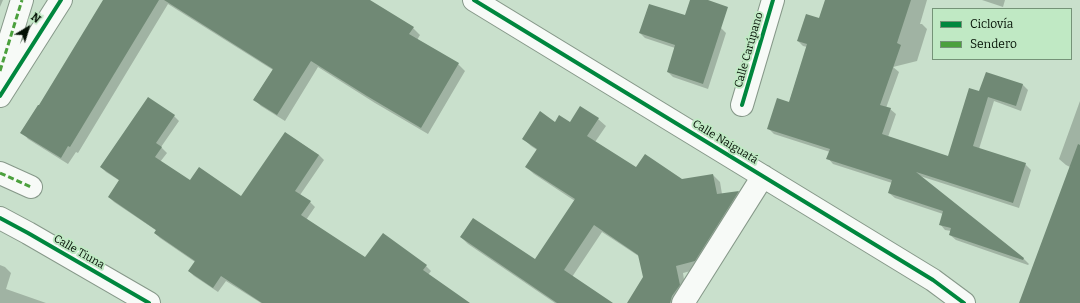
<!DOCTYPE html>
<html>
<head>
<meta charset="utf-8">
<style>
  body { margin:0 }
  #map { position:relative; width:1080px; height:303px; overflow:hidden; background:#c9e0cc; font-family:Bitter,serif }
  canvas { display:block }
  .legend { position:absolute; left:932px; top:8px; width:140px; height:52px; box-sizing:border-box; background:#c0e9c4; border:1px solid #759378; margin:0; padding:5px 7px; list-style:none; font-size:12px; color:#041105 }
  .legend li { display:flex; align-items:center; gap:8px; height:20px }
  .legend b { width:20px; border:1px solid #759378 }
  .north { position:absolute; left:8px; top:8px; width:40px; height:40px; -webkit-text-stroke:3px #c0e9c4; paint-order:stroke; rotate:38deg; font-size:11px; font-weight:700; line-height:16px; text-align:center; color:#041105 }
  .north::after { content:''; display:block; margin:auto; width:14px; height:18px; background:#041105; clip-path:polygon(50% 0,100% 100%,50% 72%,0 100%) }
</style>
</head>
<body>
<div id="map">
<canvas width="1080" height="303"></canvas>
<ul class="legend">
<li><b style="height:5px;background:#00873e"></b>Ciclovía</li>
<li><b style="height:5px;background:#4ba03d"></b>Sendero</li>
</ul>
<div class="north">N</div>
</div>
<script>
const context = document.querySelector('canvas').getContext('2d');
context.lineJoin = 'round';
function paint(path, color) {
  context.fillStyle = color;
  context.fill(path, 'evenodd');
}
function poly(rows) {
  const path = new Path2D();
  for (const r of rows) {
    path.moveTo(r[0], r[1]);
    for (let i = 2; i < r.length; i += 2) path.lineTo(r[i], r[i + 1]);
  }
  return path;
}
function strokePath(path, color, width, dash) {
  context.strokeStyle = color;
  context.lineWidth = width;
  context.lineCap = dash ? 'butt' : 'round';
  context.setLineDash(dash || []);
  context.stroke(path);
}
function drawText(font, color, halo, rows, align = 'center') {
  context.font = font + ' Bitter,serif';
  context.lineWidth = 4;
  context.setLineDash([]);
  context.textBaseline = 'middle';
  context.strokeStyle = halo;
  context.fillStyle = color;
  for (const [text, x, y, turn = 0] of rows) {
    context.save();
    context.translate(x, y);
    context.rotate((+turn || 0) * Math.PI / 180);
    context.textAlign = isNaN(turn) ? turn : align;
    if (halo) context.strokeText(text, 0, 0);
    context.fillText(text, 0, 0);
    context.restore();
  }
}
paint(poly([
  [0,0,3,0,0,7],
  [105,0,348,0,413,28,420,35,417,40,458,64,465,71,428,134,375,103,318,67,285,121,261,106,254,99,273,70,168,4,78,153,76,152,68,164,28,139,22,132,39,107],
  [826,0,927,0,920,24,922,24,927,29,917,61,893,67,899,72,886,108,890,109,896,114,888,137,949,157,980,93,1022,84,1028,90,1021,111,994,101,979,149,1025,164,1031,170,1019,208,920,176,1023,258,1029,264,1028,265,956,240,950,235,951,231,945,230,940,224,943,214,895,198,889,193,892,183,833,164,828,158,830,152,774,134,769,129,789,103,807,47,803,46,798,41,820,19],
  [982,0,1005,0,1003,7],
  [721,28,726,33,708,89,673,77,668,72,675,48,645,38,640,33],
  [1080,101,1080,303,1023,303,1070,167,1066,165,1059,159],
  [580,107,598,119,606,126,595,142,636,169,682,180,713,175,720,182,722,194,739,192,746,199,702,268,683,273,686,293,680,303,628,303,644,278,640,257,602,232,572,277,611,303,555,303,468,244,461,237,535,260,575,201,534,174,526,167,537,150,531,146,524,139,555,123,570,124],
  [174,116,179,121,161,147,167,153,160,162,191,182,242,197,285,133,319,155,324,160,300,195,310,202,315,207,306,220,366,258,426,266,431,271,428,275,468,303,261,303,226,281,218,292,194,276,189,271,195,262,160,238,155,233,157,231,114,202,109,197,120,181,106,172,101,167],
  [0,265,5,267,11,273,6,289,46,303,0,303]
]), '#0003');
paint(poly([
  [103,0,159,0,70,147,68,146,61,158,20,133,38,105,39,105],
  [164,0,370,0,414,27,409,34,459,63,421,128,367,96,311,61,277,115,253,100,273,69],
  [690,0,708,0,728,7,703,84,667,72,675,45,639,33,649,4,685,15],
  [825,0,911,0,897,43,901,45,880,105,891,108,882,134,948,156,969,88,979,91,986,72,1023,84,1016,106,988,97,973,146,1026,163,1013,203,916,172,1024,258,1023,260,949,235,951,228,939,225,943,211,888,193,892,180,826,159,830,149,767,129,777,98,789,102,807,44,797,41,806,14,819,18],
  [148,97,175,115,156,143,162,147,155,157,190,180,199,167,241,196,285,132,319,155,295,191,311,201,301,215,365,257,383,233,427,265,423,270,470,303,262,303,221,276,213,288,188,271,195,261,154,233,156,230,108,197,119,180,100,167],
  [580,106,599,118,587,136,636,167,645,154,682,179,713,174,717,194,739,191,695,261,676,266,680,285,672,296,670,303,627,303,643,277,638,255,594,225,564,270,613,303,557,303,460,237,473,218,535,259,575,199,525,167,537,149,522,139,540,111,555,122,559,115,570,122],
  [1078,144,1080,145,1080,303,1019,303]
]), '#708975');
const minor = poly([
  [474,0,933,280,964,303],
  [0,71,22,0],
  [0,96,61,0],
  [742,105,773,0],
  [0,173,31,187],
  [0,218,28,233,149,303],
  [683,303,763,176]
]);
strokePath(minor, '#869889', 24);
strokePath(minor, '#f7faf7', 22);
strokePath(poly([
  [0,71,22,0],
  [0,173,31,187]
]), '#4ba03d', 3, [6, 3]);
strokePath(poly([
  [474,0,933,280,964,303],
  [0,96,61,0],
  [742,105,773,0],
  [0,218,28,233,149,303]
]), '#00873e', 4);
drawText('11px', '#041105', '#c0e9c4', [
  ["Calle Carúpano",749,50,-74],
  ["Calle Naiguatá",725,142,31],
  ["Calle Tiuna",79,252,30]
]);
</script>
</body>
</html>
